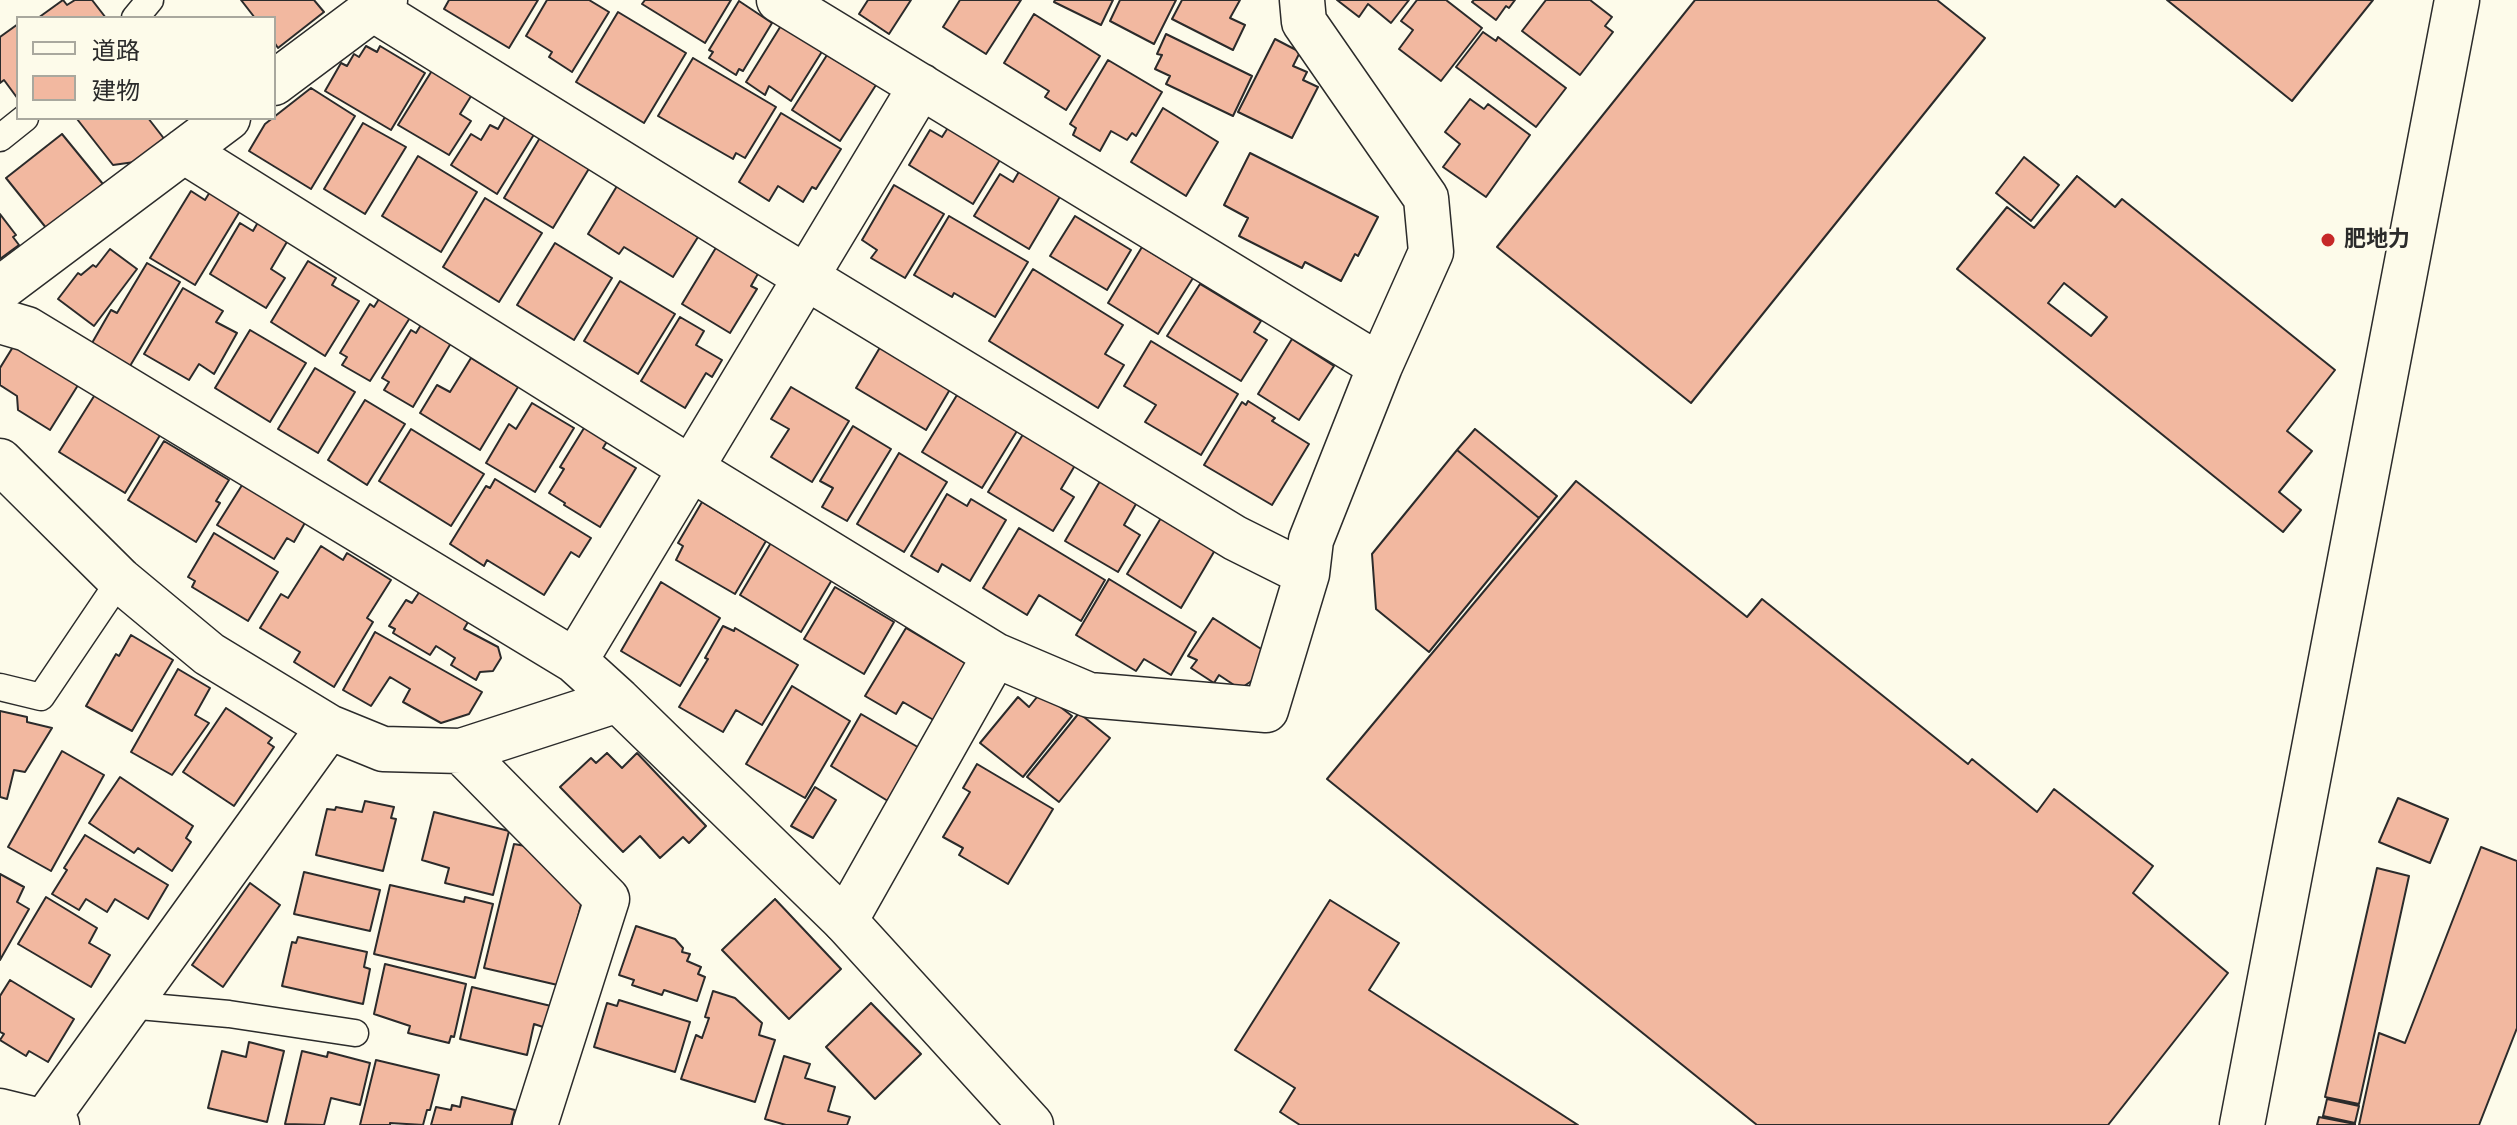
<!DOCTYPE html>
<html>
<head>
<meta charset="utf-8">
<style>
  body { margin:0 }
  #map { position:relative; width:2517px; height:1125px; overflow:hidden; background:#fdfbea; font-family:"Fira Sans Condensed","Noto Sans JP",sans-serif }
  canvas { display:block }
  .legend { position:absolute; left:16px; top:16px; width:260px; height:104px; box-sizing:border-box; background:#fdfbea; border:2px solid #a9a89e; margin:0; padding:10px 14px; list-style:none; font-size:24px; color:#2b2b2b }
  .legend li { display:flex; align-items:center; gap:16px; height:40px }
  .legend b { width:40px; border:2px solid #a9a89e }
</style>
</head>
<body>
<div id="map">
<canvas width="2517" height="1125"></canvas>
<ul class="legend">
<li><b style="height:10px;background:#fdfbea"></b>道路</li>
<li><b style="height:22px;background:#f2b8a0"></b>建物</li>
</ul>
</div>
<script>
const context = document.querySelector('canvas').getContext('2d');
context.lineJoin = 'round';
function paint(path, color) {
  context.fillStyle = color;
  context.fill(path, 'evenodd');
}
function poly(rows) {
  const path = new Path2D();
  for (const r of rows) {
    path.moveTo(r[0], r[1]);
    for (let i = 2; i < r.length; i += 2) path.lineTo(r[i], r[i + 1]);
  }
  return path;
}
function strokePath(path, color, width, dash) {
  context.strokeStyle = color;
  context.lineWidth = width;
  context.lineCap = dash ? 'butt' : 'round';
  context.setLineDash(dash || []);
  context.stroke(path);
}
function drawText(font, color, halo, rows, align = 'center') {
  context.font = font + ' "Fira Sans Condensed","Noto Sans JP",sans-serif';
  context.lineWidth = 6;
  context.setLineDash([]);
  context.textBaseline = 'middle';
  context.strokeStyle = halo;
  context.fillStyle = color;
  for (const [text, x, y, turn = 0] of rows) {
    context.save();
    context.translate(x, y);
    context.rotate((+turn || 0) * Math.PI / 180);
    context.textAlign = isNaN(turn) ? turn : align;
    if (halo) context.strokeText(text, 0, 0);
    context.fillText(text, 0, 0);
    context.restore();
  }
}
const building = poly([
  [63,0,67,5,75,0,92,0,106,18,38,18,63,0],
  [241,0,314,0,324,12,278,48,274,42,274,18,255,18,241,0],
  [449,0,538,0,509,48,444,9,449,0],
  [547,0,589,0,609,12,572,72,549,57,552,52,526,36,547,0],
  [645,0,731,0,705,43,642,4,645,0],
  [868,0,911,0,889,34,859,14,868,0],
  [960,0,1021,0,986,54,943,27,960,0],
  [1055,0,1113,0,1101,25,1054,2,1055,0],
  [1120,0,1176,0,1154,44,1110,21,1120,0],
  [1182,0,1240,0,1230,18,1245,25,1233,50,1172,19,1182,0],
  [1337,0,1409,0,1391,23,1368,4,1359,17,1337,0],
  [1417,0,1446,0,1482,28,1441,81,1399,49,1413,30,1401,21,1417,0],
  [1474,0,1515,0,1509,8,1506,6,1496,20,1472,2,1474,0],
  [1546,0,1590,0,1612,17,1605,26,1613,32,1580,75,1522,31,1546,0],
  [1695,0,1937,0,1985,38,1691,403,1497,247,1695,0],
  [2167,0,2373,0,2292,101,2167,0],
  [739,1,772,23,743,71,739,69,736,75,709,58,713,52,709,50,739,1],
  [618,12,686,53,644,123,576,82,618,12],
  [1034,14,1100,56,1066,110,1045,97,1049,91,1004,63,1034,14],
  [18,24,18,99,4,80,0,83,0,37,18,24],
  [782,24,823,50,791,101,769,86,765,95,746,82,782,24],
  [1483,32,1496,41,1498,37,1566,88,1536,127,1456,67,1483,32],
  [1166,34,1252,76,1233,116,1166,84,1170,76,1155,69,1162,55,1157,54,1166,34],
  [1275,39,1300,52,1293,66,1307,72,1303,80,1318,87,1292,138,1238,112,1275,39],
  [366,46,377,52,380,46,425,73,391,130,325,91,341,63,347,66,354,54,359,57,366,46],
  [827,55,876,85,840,141,792,110,827,55],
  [693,58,776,107,745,158,736,153,733,159,658,116,693,58],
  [1108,60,1162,92,1136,136,1132,133,1127,140,1111,131,1100,151,1073,135,1076,128,1070,124,1108,60],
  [433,69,473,93,460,114,471,121,449,155,398,125,433,69],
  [311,88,355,116,311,189,249,151,265,124,311,88],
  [1470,99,1484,109,1488,104,1530,135,1486,197,1443,167,1460,144,1445,132,1470,99],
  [1163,108,1218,142,1186,196,1131,162,1163,108],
  [509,110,538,128,497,194,451,165,471,134,481,140,490,125,498,129,509,110],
  [781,113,841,149,816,189,812,187,803,202,778,186,769,201,739,182,781,113],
  [78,118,148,118,169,145,149,160,113,165,77,119,78,118],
  [363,123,406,147,365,214,324,189,363,123],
  [951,123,1003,155,973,204,909,165,930,130,942,137,951,123],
  [544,131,593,162,553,228,504,198,544,131],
  [62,134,107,189,51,234,6,178,62,134],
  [1250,153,1378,217,1358,256,1355,254,1341,281,1305,262,1302,268,1239,236,1248,218,1224,205,1250,153],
  [418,156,477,192,441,252,382,216,418,156],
  [2024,157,2059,185,2031,221,1996,193,2024,157],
  [1020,170,1061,195,1029,249,974,216,1000,174,1013,182,1020,170],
  [2077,176,2115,207,2122,199,2335,370,2287,431,2312,451,2279,492,2301,510,2283,532,1957,269,2007,207,2034,228,2077,176],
  [2064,283,2107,317,2091,336,2048,303,2064,283],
  [894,185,944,214,905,278,871,258,877,250,862,240,894,185],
  [617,186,698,237,673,277,624,247,619,254,588,234,617,186],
  [213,187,243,206,195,285,150,258,191,191,205,200,213,187],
  [485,198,542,233,499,302,443,267,485,198],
  [0,214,16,235,13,237,19,245,0,259,0,214],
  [949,216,1028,262,995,317,954,293,952,297,914,275,949,216],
  [1075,216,1131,250,1107,290,1050,256,1075,216],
  [261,217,291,235,271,269,285,278,266,308,210,274,240,223,253,231,261,217],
  [555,243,612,278,574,340,517,305,555,243],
  [717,246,759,272,751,286,757,289,730,333,682,304,717,246],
  [1142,247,1193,278,1158,334,1108,303,1142,247],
  [110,249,137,269,94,326,58,299,78,273,81,275,93,265,96,267,110,249],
  [308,261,336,278,332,285,359,301,325,356,271,322,308,261],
  [147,263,180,282,130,366,92,343,111,310,117,313,147,263],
  [1033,269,1123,325,1105,354,1124,365,1098,408,989,341,1033,269],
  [620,281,675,314,638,374,584,341,620,281],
  [1200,284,1261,321,1254,332,1267,340,1241,381,1167,336,1200,284],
  [183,288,223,311,216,322,237,333,214,374,199,364,189,380,144,354,183,288],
  [382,294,413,313,370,381,342,365,347,357,340,353,370,304,374,307,382,294],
  [680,317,704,331,696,345,722,360,712,377,706,373,685,408,641,381,680,317],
  [424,320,454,338,413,407,384,390,389,382,382,378,411,330,416,333,424,320],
  [250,330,306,363,270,422,215,388,250,330],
  [1292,339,1334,366,1299,420,1258,394,1292,339],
  [1151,341,1238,394,1201,455,1145,422,1156,405,1124,386,1151,341],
  [16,342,80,382,50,430,18,410,17,396,0,385,0,368,16,342],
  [882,344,952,386,926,430,856,388,882,344],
  [471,358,518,387,480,450,420,413,437,385,450,392,471,358],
  [315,368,355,392,318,453,278,429,315,368],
  [791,387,849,421,812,482,771,457,789,429,771,419,791,387],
  [96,393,162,432,125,493,59,452,96,393],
  [957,395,1017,431,982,488,922,452,957,395],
  [365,400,405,424,367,485,328,460,365,400],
  [1248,401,1275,418,1272,421,1309,444,1272,505,1204,465,1242,402,1246,405,1248,401],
  [532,403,574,428,535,492,486,463,509,424,516,429,532,403],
  [589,420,612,433,603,448,636,468,600,527,564,505,565,503,549,493,564,469,560,467,589,420],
  [853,426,891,449,847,521,822,507,833,488,820,481,853,426],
  [411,429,484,474,451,526,379,481,411,429],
  [1475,429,1557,496,1539,518,1457,450,1475,429],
  [1025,431,1077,462,1061,489,1074,497,1053,531,988,492,1025,431],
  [164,441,229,480,216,501,220,503,196,542,128,500,164,441],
  [1457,450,1539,518,1429,652,1376,609,1372,554,1457,450],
  [899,453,947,482,904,552,857,524,899,453],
  [1103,476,1140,497,1124,525,1140,535,1118,572,1065,541,1103,476],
  [495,479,591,538,579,557,571,552,544,595,487,560,484,566,450,544,486,486,490,488,495,479],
  [1576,481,1747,617,1762,599,1968,764,1972,759,2037,812,2054,789,2153,866,2133,893,2228,973,2108,1125,1757,1125,1327,779,1576,481],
  [244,482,306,521,294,542,287,538,274,559,217,525,244,482],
  [947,494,967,506,971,499,1006,520,970,581,942,564,938,572,911,556,947,494],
  [702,502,766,541,735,594,676,560,683,546,678,543,702,502],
  [1164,513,1218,545,1181,608,1127,574,1164,513],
  [1019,528,1105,580,1081,621,1039,595,1027,615,983,588,1019,528],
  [214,533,278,572,248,621,192,587,195,581,188,577,214,533],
  [772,541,833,578,801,632,740,595,772,541],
  [321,546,343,560,347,553,391,580,367,618,373,622,334,687,294,662,300,652,260,628,281,594,288,598,321,546],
  [1109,579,1196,632,1171,675,1144,659,1136,671,1076,635,1109,579],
  [661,582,720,618,680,686,621,651,661,582],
  [835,587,894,622,864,674,804,639,835,587],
  [420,591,468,622,464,629,498,647,501,658,493,671,480,672,476,680,451,665,455,658,436,646,430,655,393,633,395,629,389,626,406,600,412,603,420,591],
  [1213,618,1272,656,1260,675,1240,689,1219,675,1214,683,1191,668,1197,660,1188,656,1213,618],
  [723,626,734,631,735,628,798,665,762,725,736,710,723,732,679,707,708,659,705,658,723,626],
  [906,628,975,669,942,725,903,702,896,714,865,696,906,628],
  [375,632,482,692,469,714,441,723,403,702,410,689,390,677,371,706,343,690,375,632],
  [131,635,173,660,132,731,86,706,116,654,119,656,131,635],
  [178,669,210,688,195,715,209,723,172,775,131,752,178,669],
  [792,686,850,721,805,798,746,764,792,686],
  [1041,692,1072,716,1023,777,980,743,1018,697,1029,707,1041,692],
  [226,708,272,738,268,743,274,747,234,806,183,772,226,708],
  [0,711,27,717,27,722,52,728,25,772,14,770,7,799,0,797,0,711],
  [1079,713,1110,738,1059,802,1027,777,1079,713],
  [861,714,928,753,896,806,831,766,861,714],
  [62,751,104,775,51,871,8,847,62,751],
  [607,753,622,768,637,753,706,826,689,843,683,837,660,858,640,836,623,852,560,787,591,758,596,763,607,753],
  [977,764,1053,809,1008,884,959,855,963,848,943,837,970,792,963,788,977,764],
  [120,777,193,826,186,838,191,842,172,871,138,848,134,853,89,823,120,777],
  [815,787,836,800,813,838,791,826,815,787],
  [2398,798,2448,819,2430,863,2379,842,2398,798],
  [365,801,394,807,391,818,396,819,383,871,316,855,327,809,335,810,336,807,362,812,365,801],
  [434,812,509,831,493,895,445,883,449,868,422,860,434,812],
  [85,835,168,885,148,919,115,899,107,912,86,899,79,910,52,894,67,870,64,868,85,835],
  [514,844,531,847,582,900,562,986,484,968,514,844],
  [2481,847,2517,861,2517,1028,2479,1125,2359,1125,2379,1033,2405,1043,2481,847],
  [2377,868,2409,876,2359,1104,2325,1097,2377,868],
  [304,872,380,890,370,931,294,914,304,872],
  [0,874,24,887,17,902,29,909,0,960,0,874],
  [250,883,280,905,223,987,192,965,250,883],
  [390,885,464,902,465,897,493,904,475,978,374,954,390,885],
  [46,897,97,928,89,943,110,955,91,987,18,944,46,897],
  [775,899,841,969,789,1019,722,950,775,899],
  [1330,900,1399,943,1369,990,1578,1125,1300,1125,1280,1112,1295,1088,1235,1050,1330,900],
  [636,926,675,939,683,948,682,952,690,954,687,961,701,967,698,974,705,977,697,1001,664,990,662,995,632,985,634,980,619,975,636,926],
  [298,937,367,952,364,967,370,969,363,1004,282,986,292,942,296,943,298,937],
  [385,964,466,984,454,1037,451,1036,449,1043,408,1033,410,1026,374,1014,385,964],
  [10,980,74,1019,48,1062,29,1051,26,1056,0,1040,4,1034,0,1032,0,996,10,980],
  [472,987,551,1006,546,1028,534,1024,527,1055,460,1039,472,987],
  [713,991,735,998,762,1023,759,1035,775,1040,755,1102,681,1079,696,1035,702,1038,709,1018,705,1017,713,991],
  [619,1000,690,1022,675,1072,594,1047,607,1003,617,1006,619,1000],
  [871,1003,921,1054,875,1099,826,1047,871,1003],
  [249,1042,284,1051,267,1122,208,1108,222,1051,246,1057,249,1042],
  [302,1051,327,1057,328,1052,370,1063,360,1105,331,1098,324,1125,285,1124,302,1051],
  [784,1056,810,1064,805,1078,835,1087,828,1111,850,1117,847,1125,786,1125,765,1119,784,1056],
  [376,1060,439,1075,430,1110,427,1110,423,1125,390,1123,390,1125,360,1125,376,1060],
  [462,1097,515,1110,511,1125,431,1125,436,1107,451,1110,452,1105,460,1107,462,1097],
  [2327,1099,2359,1106,2355,1123,2323,1116,2327,1099],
  [2319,1117,2355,1124,2355,1125,2317,1125,2319,1117]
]);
paint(building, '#f2b8a0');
strokePath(building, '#2b2b2b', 2);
const lane = poly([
  [135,18,150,0],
  [0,138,25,118],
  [0,687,41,697,120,580],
  [128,1005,229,1014,355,1033]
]);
const street = poly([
  [779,0,1380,366],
  [373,9,763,251,1235,538,1307,574],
  [274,83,385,0],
  [184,151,690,468,995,655],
  [0,289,228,118],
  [0,321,27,329,575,661,618,700,845,921,995,655,1089,695,1266,710,1307,574,1311,540,1380,366,1431,252,1426,198,1304,22,1302,0],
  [0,461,120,580,209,654,329,727,383,749,461,751,618,700],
  [575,661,921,86],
  [461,751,607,899,535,1125],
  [42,1125,329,727]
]);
const secondary = poly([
  [845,921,1031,1125],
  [0,1111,57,1125],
  [2242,1125,2457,0]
]);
strokePath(lane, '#2b2b2b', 29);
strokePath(street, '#2b2b2b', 47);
strokePath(secondary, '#2b2b2b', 47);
strokePath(lane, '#fdfbea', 26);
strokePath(street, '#fdfbea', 44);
strokePath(secondary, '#fdfbea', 44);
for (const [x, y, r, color] of [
  [2328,240,8,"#c62828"]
]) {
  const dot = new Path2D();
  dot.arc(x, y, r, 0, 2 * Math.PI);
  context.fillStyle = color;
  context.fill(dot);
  strokePath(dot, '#fdfbea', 3);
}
drawText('bold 22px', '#2b2b2b', '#fdfbea', [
  ["肥地力",2344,240]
], 'left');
</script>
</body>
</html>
